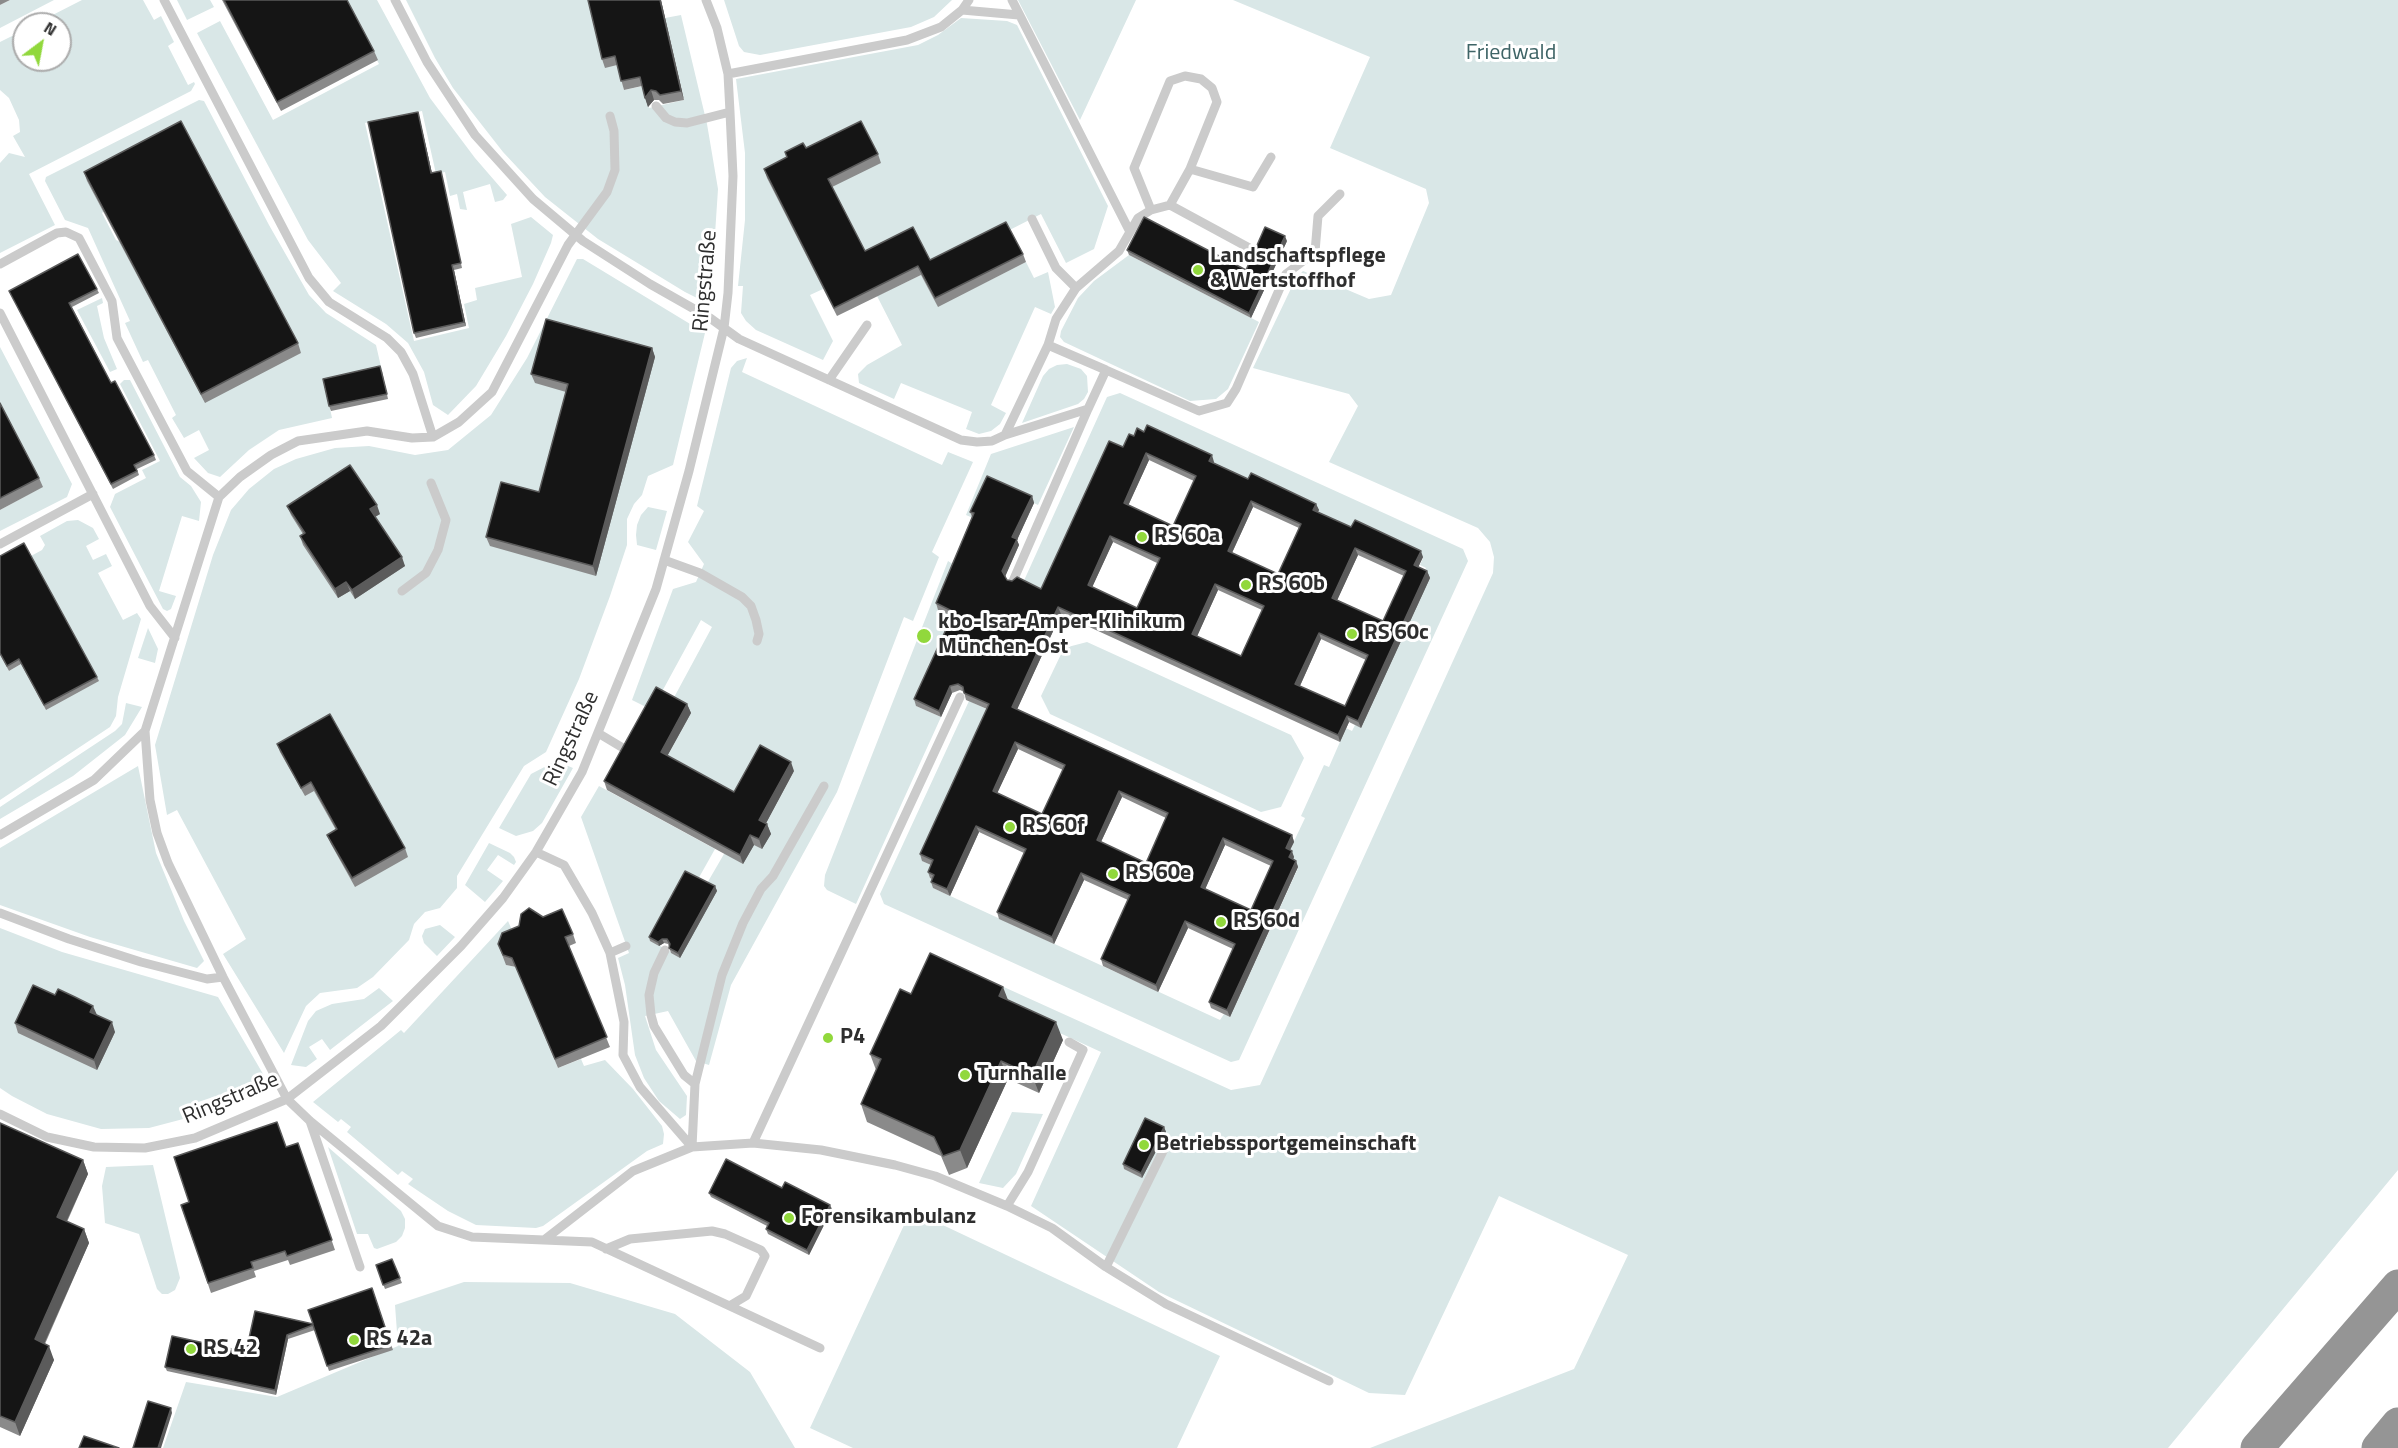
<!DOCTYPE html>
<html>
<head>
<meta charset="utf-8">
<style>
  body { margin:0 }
  #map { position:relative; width:2398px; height:1448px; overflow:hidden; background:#fff; font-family:"Titillium Web",sans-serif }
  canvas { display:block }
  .north { position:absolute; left:12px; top:12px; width:60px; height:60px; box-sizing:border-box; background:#fff; border:2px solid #ababab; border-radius:50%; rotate:32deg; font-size:16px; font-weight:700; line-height:24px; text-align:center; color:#2e2e2e }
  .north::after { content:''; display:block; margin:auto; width:21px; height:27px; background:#91d83c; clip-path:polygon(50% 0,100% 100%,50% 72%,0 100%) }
</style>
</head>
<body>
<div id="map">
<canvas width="2398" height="1448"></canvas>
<div class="north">N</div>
</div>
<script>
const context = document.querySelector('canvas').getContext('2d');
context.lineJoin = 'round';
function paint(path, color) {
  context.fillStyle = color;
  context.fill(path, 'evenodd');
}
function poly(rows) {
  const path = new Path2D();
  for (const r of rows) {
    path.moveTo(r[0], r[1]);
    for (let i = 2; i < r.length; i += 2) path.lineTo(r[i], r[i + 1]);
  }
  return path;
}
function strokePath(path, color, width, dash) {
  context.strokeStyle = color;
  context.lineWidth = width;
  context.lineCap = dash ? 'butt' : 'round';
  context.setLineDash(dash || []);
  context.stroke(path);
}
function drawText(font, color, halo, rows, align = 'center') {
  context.font = font + ' "Titillium Web",sans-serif';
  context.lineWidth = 6;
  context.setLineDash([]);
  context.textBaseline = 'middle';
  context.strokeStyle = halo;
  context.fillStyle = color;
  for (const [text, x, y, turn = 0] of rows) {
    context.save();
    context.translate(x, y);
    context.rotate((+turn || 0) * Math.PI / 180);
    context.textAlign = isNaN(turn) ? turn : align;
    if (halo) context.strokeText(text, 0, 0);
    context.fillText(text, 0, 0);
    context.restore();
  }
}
paint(poly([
  [10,0,54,0,0,28,0,5],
  [82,0,143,0,154,20,161,16,174,42,168,46,188,85,194,82,195,84,191,91,29,174,55,225,0,253,0,163,9,153,25,157,13,136,20,132,19,120,9,98,0,90,0,42,24,30,24,60,60,60,60,24,35,24],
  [177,0,210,0,214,7,187,20],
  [346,0,377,0,430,98,475,158,507,195,503,200,495,202,490,184,463,192,467,210,460,209,457,194,450,196,445,172,436,174,422,111,365,123,414,341,469,328,464,304,477,300,475,288,522,277,511,224,531,217,553,235,551,243,533,284,506,336,476,386,448,415,433,405,424,372,408,343,386,324,333,291,341,283,308,240,197,33,220,21,273,120,379,64],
  [406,0,590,0,618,65,624,90,643,86,649,108,684,100,665,18,681,15,707,124,718,189,711,295,706,298,697,298,685,292,598,239,545,197,503,152,453,88,435,58],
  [724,0,952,0,934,17,911,27,760,55,744,52,739,46],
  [1018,0,1136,0,1080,120],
  [1233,0,2398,0,2398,1170,2168,1448,1370,1448,1574,1369,1628,1255,1499,1196,1405,1395,1369,1393,1159,1292,1031,1206,1101,1052,1010,1010,931,954,1231,1090,1260,1085,1493,573,1494,557,1490,542,1478,528,1329,462,1358,406,1349,394,1253,368,1296,278,1303,271,1369,299,1391,295,1429,203,1426,189,1330,148,1370,57],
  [961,18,1007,21,1017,25,1108,206,1094,249,1066,263,1041,214,933,269,868,260,809,156,823,289,810,295,833,341,823,360,756,330,746,321,741,313,743,286,738,286,745,220,745,153,736,79,918,45,938,35],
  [199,100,204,101,269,225,309,295,326,313,376,345,382,371,325,384,332,418,279,430,249,450,220,477,208,473,194,458,209,450,199,430,184,438,172,418,176,415,148,360,143,362,125,323,130,321,88,228,65,220,45,181,46,177],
  [103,212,271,291,286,319,116,240,102,213],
  [1129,255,1259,322,1228,389,1216,399,1190,401,1064,342,1060,337,1061,331,1078,298,1094,281],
  [577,259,583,259,705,333,673,465,648,476,642,495,634,504,627,519,627,545,610,596,579,679,546,752,524,766,457,876,457,888,440,908,425,912,414,924,409,940,373,977,357,988,320,993,306,1006,284,1053,223,954,246,939,177,810,167,815,155,745,213,555,231,510,249,489,274,469,296,459,335,448,369,446,415,455,448,450,491,415,527,358],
  [1026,262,1034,278,1048,272,1055,307,1051,314,1035,307,991,405,1006,413,1000,424,991,431,979,434,966,429,972,412,901,383,894,399,859,383,858,374,867,365,902,345,877,296,921,275,938,306],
  [102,298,103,303,97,306,104,338,117,369,110,372,77,310],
  [0,347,72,484,67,497,0,531,0,510,42,487,0,407],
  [747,358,742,372,942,465,948,452,973,462,932,552,939,557,913,621,904,617,837,792,731,985,709,1065,696,1061,668,1011,645,1016,656,1050,687,1096,686,1115,680,1119,659,1101,644,1078,635,1055,625,985,618,958,629,953,581,817,599,786,715,849,697,881,651,941,680,957,706,885,724,854,754,844,763,848,763,829,794,771,737,802,664,762,690,714,671,703,712,627,701,620,652,710,632,700,673,589,696,582,704,564,688,542,704,511,697,506,731,368,737,361],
  [1067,364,1081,369,1087,376,1088,392,1084,399,1078,404,1022,423,1043,376,1049,369,1057,365],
  [124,380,130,380,180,477,191,486,201,502,199,521,182,516,159,591,176,596,171,609,167,611,163,609,110,507,115,494,146,478,142,470,160,461,120,384],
  [1120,393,1463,549,1468,561,1239,1060,1231,1062,884,904,880,894,969,701,991,711,923,861,935,867,936,881,933,888,1220,1020,1224,1014,1230,1017,1298,868,1288,854,1305,818,1301,816,1324,765,1329,767,1346,728,1352,731,1355,725,1361,727,1426,568,1420,565,1423,558,1353,535,1315,517,1318,510,1250,487,1149,432,1044,596,1022,585,1107,397],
  [1074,427,1038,505,989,482,973,518,966,515,991,454],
  [648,507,667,511,656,550,637,545,636,535,637,525,641,515],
  [78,520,93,528,99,539,86,546,93,560,106,554,112,566,98,573,123,620,137,613,141,619,118,697,116,716,110,727,0,800,0,655,9,671,21,664,46,710,31,556,42,550,45,545,40,536,67,521],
  [948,561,974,578,916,706,941,717,856,904,827,890,824,886,825,875],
  [148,628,158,649,155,663,138,658],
  [1087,642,1291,735,1304,758,1281,807,1261,812,1050,714,1041,696,1064,648],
  [126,703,142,707,125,735,73,776,0,819,0,807,115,731,122,724],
  [556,761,573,768,542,823,533,831,516,836,499,828,531,774],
  [138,766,156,853,184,921,204,961,197,968,90,937,0,905,0,848],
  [489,843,510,853,514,857,516,862,514,865,498,855,487,870,503,881,485,902,465,885],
  [508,921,516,939,506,965,516,967,558,1068,581,1059,584,1066,605,1060,633,1089,662,1126,664,1134,663,1144,647,1151,543,1226,536,1228,476,1225,448,1211,408,1184,413,1179,402,1171,398,1175,347,1132,351,1127,341,1119,338,1122,313,1102,401,1030,404,1033],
  [440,925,455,937,437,956,424,943,422,936,425,929],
  [0,928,62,952,218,997,266,1079,258,1095,217,1108,213,1097,184,1107,187,1118,149,1128,101,1129,47,1114,12,1096,0,1088],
  [379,988,393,1001,330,1050,322,1039,309,1047,317,1059,306,1067,291,1065,308,1021,316,1011,332,1004,364,999],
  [1012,1112,1043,1114,1016,1174,1003,1188,979,1183],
  [328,1147,401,1211,405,1219,405,1228,402,1236,396,1242,377,1249,374,1248,368,1234,357,1234],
  [153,1165,180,1278,175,1290,168,1294,162,1294,157,1289,139,1234,105,1223,102,1186,106,1167],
  [911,1210,1220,1356,1177,1448,853,1448,810,1428],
  [464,1282,570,1283,675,1314,750,1372,795,1448,163,1448,186,1382,277,1397,398,1346,395,1305]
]), '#d9e7e7');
strokePath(poly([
  [164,0,309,278,329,302,387,338,401,352,413,374,433,437],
  [395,0,427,62,475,135,533,199,583,241,650,284,710,318,739,339,961,440,977,442,992,441,1005,435,1088,409,1106,370,1048,345,1005,435],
  [1012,0,1129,230],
  [962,10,1019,15],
  [728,74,907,40,941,27,962,10,969,0],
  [656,106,666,118,675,122,687,123,730,112],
  [1190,169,1253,187,1271,157],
  [1151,210,1134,168,1170,81,1185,76,1201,79,1212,88,1217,102,1190,169,1170,205],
  [1032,219,1056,268,1076,288],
  [0,264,57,233,66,232,79,238,112,301,117,338,187,471,219,497],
  [0,313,150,606,175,638],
  [1048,345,1056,319,1076,288,1119,251,1138,218,1151,210,1170,205,1253,250],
  [1106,370,1199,411,1227,403,1236,389,1286,274,1315,252,1318,216,1340,194],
  [829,380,867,325],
  [0,544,93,494],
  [664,560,700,573,742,597,751,606,756,620,759,634,757,641],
  [1013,581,1088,409],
  [402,591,426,573,438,550,446,520,431,483],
  [145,731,150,800,157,833,168,863,223,977,287,1099,310,1121,438,1226,472,1237,544,1240,633,1171,692,1147,753,1143,821,1150,895,1165,935,1176,1007,1206,1052,1228,1106,1267,1166,1304,1329,1381],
  [598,733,623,748],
  [0,835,94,780,145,731,219,497,240,477,271,455,298,441,367,431,412,438,433,437,459,422,492,392,568,245,607,192,615,170,614,131,610,116],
  [536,852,564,865,592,913,610,953,624,1022,623,1055,640,1087,692,1147],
  [0,913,69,939,141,962,207,979,223,977],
  [665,950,654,973,649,995,651,1015,654,1026,684,1075,695,1084],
  [610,953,626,946],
  [0,1114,47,1137,94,1147,145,1148,195,1138,287,1099,381,1026,461,946,503,898,536,852,582,772,656,589,689,471,724,328,728,293,733,176,730,112,728,74,717,28,706,0],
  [310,1121,360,1267],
  [753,1143,960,697],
  [692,1147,695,1084,722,975,743,923,761,889,773,876,824,786],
  [1007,1206,1028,1172,1083,1050,1069,1042],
  [544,1240,592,1242,820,1348],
  [606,1249,630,1239,712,1231,725,1234,761,1250,765,1256,746,1296,731,1305],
  [1106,1267,1168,1141]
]), '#cbcbcb', 9);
strokePath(poly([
  [2257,1448,2398,1286],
  [2378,1448,2398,1424]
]), '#959595', 33);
paint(poly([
  [0,0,10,0,0,5],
  [222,0,347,0,374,51,378,60,281,111],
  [661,0,684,100,663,104,659,100,654,100,648,107,642,86,624,90,617,65,605,68,602,59],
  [418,112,432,173,442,176,462,268,454,270,466,326,416,338,414,333],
  [806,148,878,154,881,163,832,187,865,251,930,260,1023,254,1026,262,938,307,921,275,837,316,767,178,764,169],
  [84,172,298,343,301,353,205,403,87,181],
  [1287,241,1251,318,1129,255,1127,250,1246,270],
  [97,289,99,293,72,307,111,383,154,455,156,460,137,469,139,475,113,489,9,291],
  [652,348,655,357,596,576,490,546,486,537,539,492,566,392,535,383,531,374],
  [382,371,388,399,331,411,329,406],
  [0,403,39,478,43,487,0,510],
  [1134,436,1214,462,1214,463,1248,479,1316,504,1319,510,1318,512,1351,527,1423,557,1418,567,1427,571,1430,578,1361,728,1349,722,1340,742,1061,614,1017,709,1292,835,1294,842,1290,850,1294,857,1293,859,1296,861,1298,867,1230,1017,1211,1008,1209,1002,1233,949,1188,928,1158,992,1103,966,1101,959,1128,900,1084,880,1054,944,999,919,997,912,1024,853,979,832,950,896,933,888,931,882,932,879,930,878,928,872,931,865,922,861,920,854,987,709,966,700,964,692,960,690,952,693,941,717,916,706,914,699,952,616,938,610,936,603,972,517,970,512,1032,496,1034,503,1017,540,1019,545,1005,576,1007,580,1041,589,1123,447],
  [1149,460,1194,481,1173,526,1128,506],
  [1253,507,1299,528,1278,574,1232,553],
  [1113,542,1157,563,1137,608,1092,587],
  [1358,555,1404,576,1383,621,1337,600],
  [1218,590,1262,610,1241,656,1197,636],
  [1321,639,1366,660,1345,706,1300,686],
  [1018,749,1063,770,1042,814,997,793],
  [1122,797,1166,818,1146,863,1101,842],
  [1225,845,1271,866,1251,910,1205,889],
  [287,506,380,514,375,517,405,566,355,599,350,591,338,598,303,545,300,536,303,534,291,515],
  [0,556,97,677,99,681,46,710,21,664,9,671,0,655],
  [687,704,691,713,667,756,734,792,794,771,766,823,767,824,771,834,762,849,754,845,743,864,607,790,604,781],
  [277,744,405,848,408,857,355,887,331,844,327,835,336,830,314,791,305,796,280,752],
  [715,886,717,891,680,958,671,953,668,944,664,943,659,946,650,941,649,937],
  [543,917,573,934,576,943,569,946,610,1047,558,1068,516,967,506,965,498,944],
  [911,994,1008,1000,1063,1040,1039,1093,1008,1079,967,1168,949,1175,941,1156,867,1122,861,1104,876,1070,870,1054],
  [96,1015,115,1032,97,1070,18,1033,15,1023],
  [0,1123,83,1160,88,1174,67,1222,84,1229,89,1243,45,1344,54,1360,20,1436,0,1427],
  [1164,1127,1166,1132,1142,1178,1124,1169,1123,1164],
  [298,1143,335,1250,290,1265,288,1260,254,1271,256,1277,211,1293,181,1205,189,1202,286,1147],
  [782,1188,832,1209,809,1255,768,1234,766,1229,767,1226,711,1197,709,1193],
  [392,1259,402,1283,385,1289,376,1265],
  [372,1288,393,1350,329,1371,315,1330,288,1339,276,1395,167,1371,165,1367,246,1352,255,1311,313,1324]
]), '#8a8a8a');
paint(poly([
  [660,0,661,0,684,100,681,91],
  [651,90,654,100,648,107,645,98],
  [418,112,419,116,433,178,431,173],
  [1285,236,1287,241,1251,318,1249,313],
  [452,265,454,270,466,326,464,322],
  [652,348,655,357,596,576,593,566],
  [1146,453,1149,460,1126,510,1124,503],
  [1212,455,1214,462,1212,468,1209,461],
  [1032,496,1034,503,1017,540,1019,545,1005,577,1002,571,1012,537],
  [1251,501,1253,507,1230,557,1228,551],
  [1316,504,1319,510,1315,517,1313,510],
  [377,505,380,514,373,518,370,509],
  [1110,536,1113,542,1090,592,1088,585],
  [1355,548,1358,555,1335,605,1332,598],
  [1421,551,1423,557,1416,572,1414,565],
  [402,557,405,566,355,599,352,590],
  [1427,571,1430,578,1361,728,1358,721],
  [346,582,350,591,338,598,335,589],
  [1215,584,1218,590,1195,641,1192,634],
  [1058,607,1061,614,1015,714,1012,707],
  [1319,633,1321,639,1298,690,1295,684],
  [950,686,952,693,941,717,939,711],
  [687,704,691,713,664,762,661,752],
  [1347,716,1349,722,1340,742,1338,735],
  [1015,742,1018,749,995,798,993,791],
  [791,762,794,771,763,829,759,820],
  [1119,791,1122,797,1099,846,1097,840],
  [767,824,771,834,762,849,759,839],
  [976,826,979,832,950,896,947,889],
  [750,835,754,845,743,864,740,855],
  [1292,835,1294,842,1288,854,1286,848],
  [1223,838,1225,845,1203,894,1201,887],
  [1292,851,1294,857,1291,864,1289,857],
  [1296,861,1298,867,1230,1017,1227,1010],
  [1081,873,1084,880,1054,944,1052,937],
  [715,886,717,891,680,958,678,953],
  [1185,921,1188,928,1158,992,1156,985],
  [662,939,664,943,659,946,658,942],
  [1003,987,1010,1005,999,996],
  [93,1006,97,1015,90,1012],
  [112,1022,115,1032,97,1070,94,1060],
  [1056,1022,1063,1040,1039,1093,1032,1075],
  [1001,1061,1008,1079,967,1168,960,1150],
  [1164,1127,1166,1132,1142,1178,1141,1173],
  [83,1160,88,1174,62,1231,57,1217],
  [830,1205,832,1209,809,1255,807,1250],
  [84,1229,89,1243,40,1353,35,1339],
  [287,1335,288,1339,276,1395,275,1390],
  [49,1346,54,1360,20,1436,15,1422],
  [171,1408,172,1413,161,1448,158,1448]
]), '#5b5b5b');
const building = poly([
  [224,0,347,0,374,51,277,102,224,0],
  [588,0,660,0,681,91,660,95,656,91,651,90,645,98,640,77,621,81,615,56,602,59,588,0],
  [418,112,431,173,441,171,461,263,452,265,464,322,414,333,368,122,418,112],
  [181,121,298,343,201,394,84,172,181,121],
  [861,121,878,154,828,179,865,251,913,227,930,260,1006,222,1023,254,935,298,918,266,834,308,764,169,787,157,785,152,803,143,806,148,861,121],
  [1144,217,1246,270,1265,227,1285,236,1249,313,1127,250,1144,217],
  [78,254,97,289,69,303,111,383,115,381,154,455,134,465,137,471,111,484,9,291,78,254],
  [546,319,652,348,593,566,486,537,501,482,539,492,568,384,531,374,546,319],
  [380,366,387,394,329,406,323,379,380,366],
  [0,403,39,478,0,498,0,403],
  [1147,425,1212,455,1209,461,1248,479,1251,473,1316,504,1313,510,1351,527,1355,520,1421,551,1414,565,1427,571,1358,721,1347,716,1338,735,1058,607,1012,707,1292,835,1286,848,1292,851,1289,857,1296,861,1227,1010,1209,1002,1235,944,1185,921,1156,985,1101,959,1130,895,1081,873,1052,937,997,912,1026,849,976,826,947,889,931,882,934,875,928,872,933,860,920,854,989,704,964,693,963,687,958,684,950,686,939,711,914,699,954,612,936,603,974,513,970,512,987,476,1032,496,1012,537,1017,539,1002,571,1007,580,1012,581,1017,577,1041,589,1109,441,1123,447,1129,434,1134,436,1137,428,1144,432,1147,425],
  [1146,453,1196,476,1173,526,1124,503,1146,453],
  [1251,501,1301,524,1278,574,1228,551,1251,501],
  [1110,536,1160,558,1137,608,1088,585,1110,536],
  [1355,548,1406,571,1383,621,1332,598,1355,548],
  [1215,584,1264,606,1241,656,1192,634,1215,584],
  [1319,633,1368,655,1345,706,1295,684,1319,633],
  [1015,742,1065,765,1042,814,993,791,1015,742],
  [1119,791,1168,813,1146,863,1097,840,1119,791],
  [1223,838,1273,861,1251,910,1201,887,1223,838],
  [350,465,377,505,370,509,402,557,352,590,346,582,335,589,300,536,305,533,287,506,350,465],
  [24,543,97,677,44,705,19,659,7,666,0,653,0,556,24,543],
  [656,687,687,704,661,752,734,792,760,745,791,762,759,820,767,824,759,839,750,835,740,855,604,781,656,687],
  [330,714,405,848,352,878,327,835,337,829,311,782,301,788,277,744,330,714],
  [685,871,715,886,678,953,669,948,670,944,667,939,662,939,658,942,649,937,685,871],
  [529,908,543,917,562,909,573,934,565,937,607,1037,555,1059,512,958,503,955,498,944,502,933,519,926,521,914,529,908],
  [930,953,1003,987,999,996,1056,1022,1032,1075,1001,1061,960,1150,943,1156,934,1137,861,1104,881,1059,870,1054,900,989,911,994,930,953],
  [33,985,55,995,58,989,75,997,93,1006,90,1012,112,1022,94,1060,15,1023,33,985],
  [1145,1118,1164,1127,1141,1173,1123,1164,1145,1118],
  [277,1122,286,1147,298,1143,332,1240,287,1256,285,1251,251,1262,253,1268,208,1283,181,1205,189,1202,174,1157,277,1122],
  [0,1123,83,1160,57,1217,84,1229,35,1339,49,1346,15,1422,0,1416,0,1123],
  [726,1159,782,1188,785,1182,830,1205,807,1250,766,1229,769,1223,709,1193,726,1159],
  [392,1259,400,1278,383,1285,376,1265,392,1259],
  [372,1288,391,1345,327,1366,313,1325,287,1335,275,1390,165,1367,172,1336,246,1352,255,1311,313,1324,308,1310,372,1288],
  [148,1401,171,1408,158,1448,133,1448,148,1401],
  [84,1436,119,1448,79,1448,84,1436]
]);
paint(building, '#151515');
strokePath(building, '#5b5b5b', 1.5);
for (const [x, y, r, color] of [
  [1198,270,6,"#91d83c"],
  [1142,537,6,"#91d83c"],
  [1246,585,6,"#91d83c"],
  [1352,634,6,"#91d83c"],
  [924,636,8,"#91d83c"],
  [1010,827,6,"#91d83c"],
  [1113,874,6,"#91d83c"],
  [1221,922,6,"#91d83c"],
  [828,1038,6,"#91d83c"],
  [965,1075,6,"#91d83c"],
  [1144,1145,6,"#91d83c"],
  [789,1218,6,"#91d83c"],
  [354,1340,6,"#91d83c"],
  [191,1349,6,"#91d83c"]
]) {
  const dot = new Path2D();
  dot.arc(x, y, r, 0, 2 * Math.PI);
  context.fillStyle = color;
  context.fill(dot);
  strokePath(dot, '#fff', 2);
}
drawText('22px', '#3e6466', '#fff', [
  ["Friedwald",1511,54]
]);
drawText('bold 22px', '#2e2e2e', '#fff', [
  ["Landschaftspflege",1210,257],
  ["& Wertstoffhof",1210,282],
  ["RS 60a",1154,537],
  ["RS 60b",1258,585],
  ["kbo-Isar-Amper-Klinikum",938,623],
  ["München-Ost",938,648],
  ["RS 60c",1364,634],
  ["RS 60f",1022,827],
  ["RS 60e",1125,874],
  ["RS 60d",1233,922],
  ["P4",840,1038],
  ["Turnhalle",977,1075],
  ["Betriebssportgemeinschaft",1156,1145],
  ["Forensikambulanz",801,1218],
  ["RS 42a",366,1340],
  ["RS 42",203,1349]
], 'left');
drawText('22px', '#2e2e2e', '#fff', [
  ["Ringstraße",706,281,-85],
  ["Ringstraße",572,739,-65],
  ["Ringstraße",231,1099,-23]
]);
</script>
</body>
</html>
